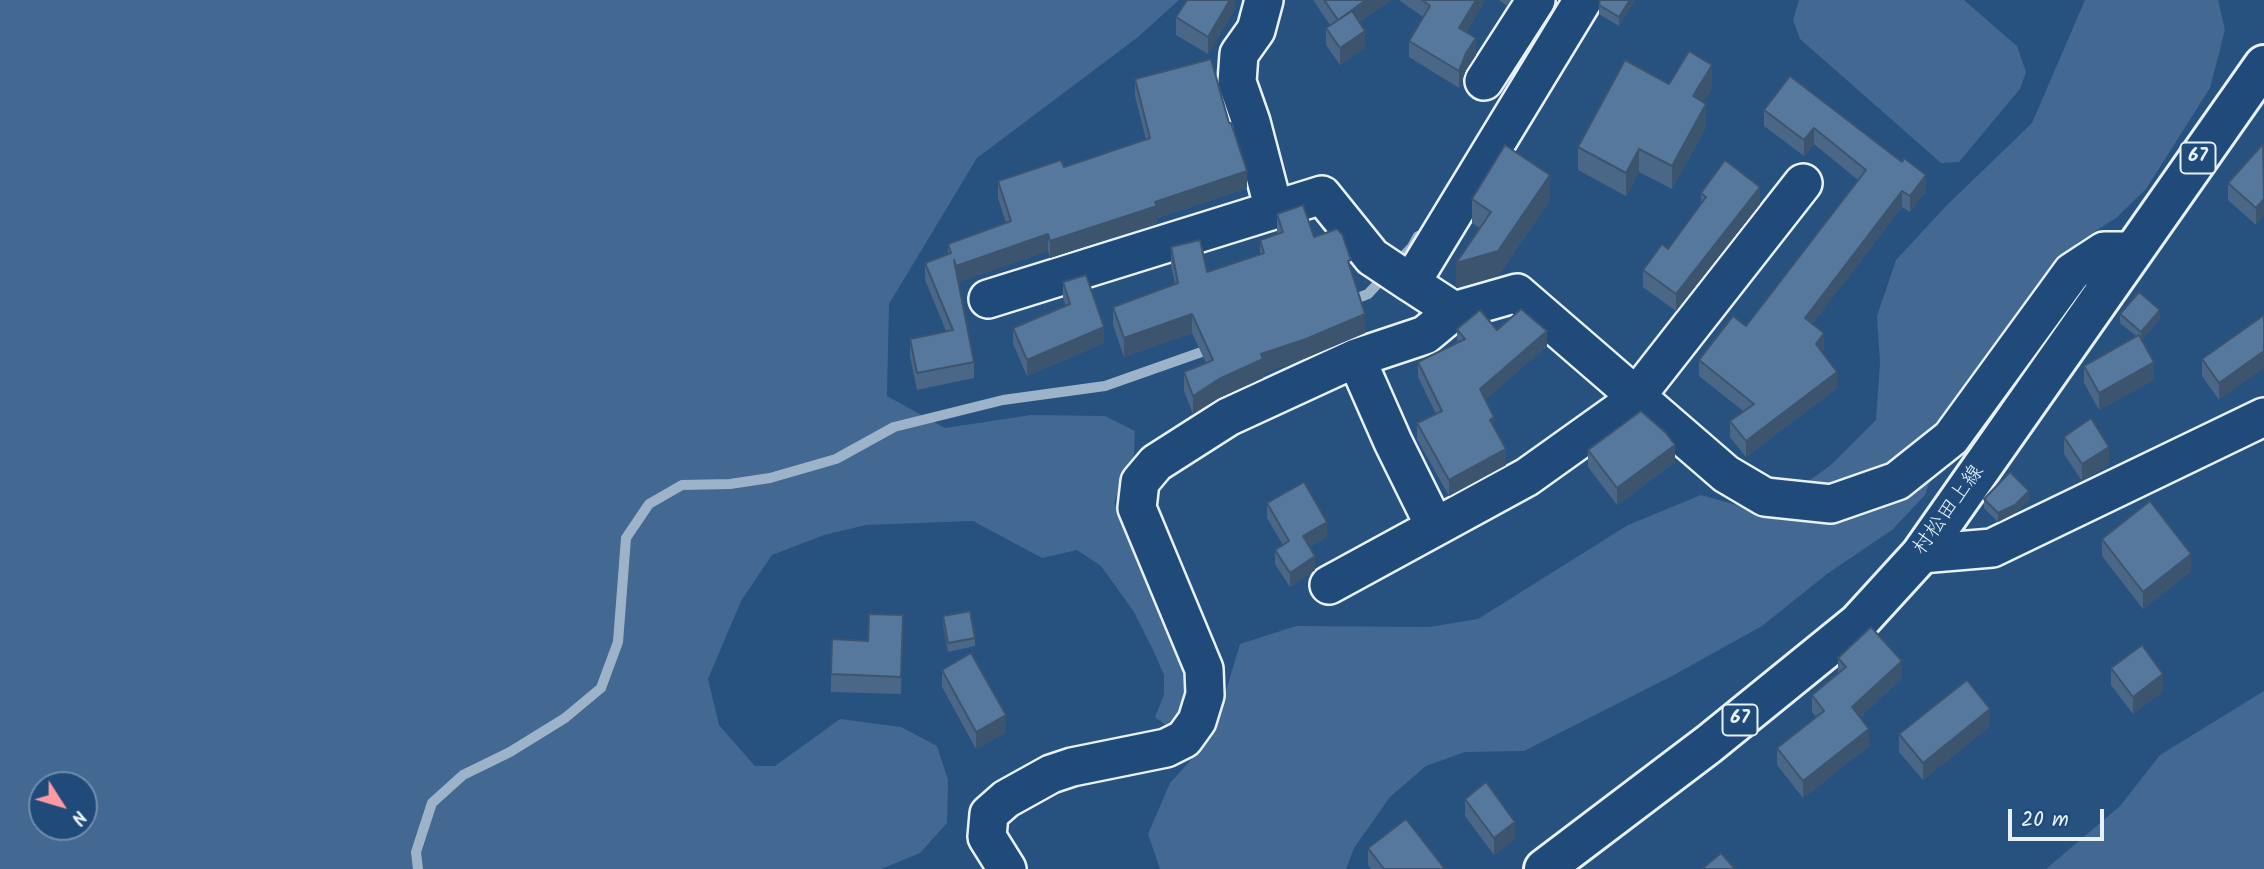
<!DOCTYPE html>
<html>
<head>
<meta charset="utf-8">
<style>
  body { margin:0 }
  #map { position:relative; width:2264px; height:869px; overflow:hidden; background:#27517f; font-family:Kalam,sans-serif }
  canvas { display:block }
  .north { position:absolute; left:28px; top:771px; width:70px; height:70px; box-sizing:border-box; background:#1f4a7a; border:2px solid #6f8dac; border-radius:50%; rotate:127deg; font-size:19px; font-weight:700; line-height:28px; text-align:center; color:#e8f1f8 }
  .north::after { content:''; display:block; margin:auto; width:24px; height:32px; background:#ff9aa2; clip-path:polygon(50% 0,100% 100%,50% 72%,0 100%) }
  .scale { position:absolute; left:2008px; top:809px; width:96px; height:32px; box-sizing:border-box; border:4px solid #e8f1f8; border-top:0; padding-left:9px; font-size:21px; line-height:24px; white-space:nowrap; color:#e8f1f8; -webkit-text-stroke:5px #1f4a7a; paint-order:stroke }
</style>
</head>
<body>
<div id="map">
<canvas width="2264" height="869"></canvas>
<div class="north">N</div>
<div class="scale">20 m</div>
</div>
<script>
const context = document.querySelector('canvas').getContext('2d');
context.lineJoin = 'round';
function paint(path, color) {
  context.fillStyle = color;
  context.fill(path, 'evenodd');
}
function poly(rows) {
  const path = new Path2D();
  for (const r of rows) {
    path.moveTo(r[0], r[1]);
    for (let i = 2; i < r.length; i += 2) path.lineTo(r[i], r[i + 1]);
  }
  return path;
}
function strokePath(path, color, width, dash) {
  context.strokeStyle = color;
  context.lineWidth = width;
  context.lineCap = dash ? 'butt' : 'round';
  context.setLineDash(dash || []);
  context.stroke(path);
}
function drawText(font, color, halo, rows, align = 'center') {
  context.font = font + ' Kalam,"Klee One",sans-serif';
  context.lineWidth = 6;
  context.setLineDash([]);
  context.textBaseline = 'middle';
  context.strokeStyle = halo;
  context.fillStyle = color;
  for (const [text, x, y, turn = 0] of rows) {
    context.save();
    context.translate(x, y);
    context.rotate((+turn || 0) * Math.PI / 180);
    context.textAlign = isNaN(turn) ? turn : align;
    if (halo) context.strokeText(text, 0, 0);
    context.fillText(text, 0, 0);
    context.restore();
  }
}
paint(poly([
  [0,0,1179,0,1138,37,977,158,889,304,887,396,945,428,1031,415,1105,416,1135,431,1134,455,1114,503,1193,669,1185,715,1168,727,1155,717,1164,695,1164,675,1153,650,1134,612,1101,566,1077,550,1042,558,973,521,866,525,824,535,772,555,741,601,708,679,719,725,755,766,775,766,840,719,901,727,937,746,948,780,947,823,920,853,881,869,0,869],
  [42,785,84,785,84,827,42,827],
  [1799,0,1964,0,2017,46,2026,72,2020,89,1959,162,1941,163,1800,39,1793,20],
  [2085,0,2218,0,2225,30,2210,88,2146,189,2116,218,2077,243,1959,397,1925,495,1892,530,1827,574,1762,626,1672,676,1524,751,1465,752,1426,766,1390,797,1354,848,1346,869,1160,869,1148,834,1170,783,1212,737,1240,644,1296,626,1429,627,1478,619,1628,525,1701,495,1765,513,1832,464,1876,420,1880,363,1877,316,1896,260,1946,206,2032,123],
  [2264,691,2264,869,2046,869,2120,806,2160,755]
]), '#436891');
strokePath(poly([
  [1350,301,1368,294,1412,247,1418,236],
  [418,869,416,852,432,803,463,775,510,752,565,718,601,688,618,642,626,538,649,504,682,485,730,484,770,478,836,459,894,427,1003,400,1105,386,1213,348]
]), '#9db3c9', 10);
const street = poly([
  [1264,0,1256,30,1239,54,1237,82,1251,122,1274,210],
  [1583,0,1411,283,1454,311,1517,293,1726,474,1765,497,1831,504,1897,481,1951,438,2072,272,2104,251,2132,251],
  [1484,81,1536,0],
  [988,299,1322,195,1372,257,1411,283],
  [1356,358,1393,442,1435,527],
  [1921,554,1992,548,2264,417],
  [1329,585,1527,477,1618,412,1637,395,1803,183],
  [1007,869,987,837,989,814,1006,799,1051,774,1072,767,1166,748,1184,739,1197,721,1205,695,1204,669,1137,508,1140,482,1156,463,1228,417,1356,358,1425,335,1454,311]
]);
const primary = poly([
  [1544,869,1709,744,1858,623,1921,554,2264,65]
]);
strokePath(street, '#e8f1f8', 42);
strokePath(primary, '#e8f1f8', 44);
strokePath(street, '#1f4a7a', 37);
strokePath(primary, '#1f4a7a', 38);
paint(poly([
  [1235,0,1235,9,1208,54,1176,35,1176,17],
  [1313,0,1391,0,1359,22,1365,48,1340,65,1326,45,1326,28,1330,25],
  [1399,0,1485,0,1466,33,1476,55,1466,70,1459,88,1409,57,1409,41,1423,17],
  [1499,0,1511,0,1507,6],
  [1600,0,1635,0,1619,26,1599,14,1599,5],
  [1790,76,1926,191,1910,212,1902,207,1812,324,1824,349,1822,352,1837,388,1746,457,1730,437,1730,421,1743,411,1699,376,1699,360,1746,326,1858,180,1814,144,1804,156,1764,126,1764,110],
  [1135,79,1247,188,1157,218,1157,223,1050,258,1048,251,958,282,974,362,974,378,917,390,910,356,910,339,946,331,925,280,925,263,948,254,948,244,1006,223,998,198,998,181,1064,167,1146,140,1135,96],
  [1669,84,1712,88,1703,102,1706,127,1672,189,1639,172,1626,196,1578,170,1578,147],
  [2263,144,2256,225,2228,200,2228,183],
  [1701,193,1760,204,1676,311,1643,287,1643,270,1668,249,1701,204],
  [1472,199,1550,200,1498,276,1456,288,1480,228,1472,223],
  [1277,214,1314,237,1351,270,1365,333,1306,358,1263,373,1263,378,1219,398,1193,414,1184,391,1184,372,1206,363,1192,333,1124,357,1113,325,1113,307,1175,284,1171,266,1171,247,1207,272,1260,254,1260,240,1277,234],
  [1063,282,1104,343,1027,376,1013,344,1013,328,1066,306,1063,298],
  [2120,314,2160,319,2142,340,2154,380,2099,410,2084,383,2084,366,2136,336,2120,323],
  [2264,315,2219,400,2202,376,2202,359],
  [1457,329,1497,330,1547,346,1485,400,1506,465,1449,496,1417,439,1417,423,1436,414,1418,377,1418,362,1457,343],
  [2064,437,2109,464,2082,481,2064,454],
  [1588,450,1675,462,1617,505,1588,467],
  [1984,499,2029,500,2015,513,1998,522,1984,508],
  [1267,503,1327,537,1309,547,1315,570,1290,587,1275,564,1275,550,1283,545,1267,518],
  [2102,539,2191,571,2143,609,2102,556],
  [903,615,901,694,831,692,831,674,868,641],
  [943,616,975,638,975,646,948,652,943,625],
  [1838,658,1902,678,1860,717,1869,746,1803,798,1777,765,1777,748,1816,717,1812,712,1812,695,1838,674],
  [2111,668,2163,691,2133,714,2111,685],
  [942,670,1006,732,976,749,942,687],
  [1990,726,1923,780,1899,752,1899,734],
  [1465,799,1515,839,1494,855,1465,816],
  [1368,848,1445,869,1371,869,1368,865]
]), '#4b6787');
paint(poly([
  [1230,0,1235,0,1235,9,1208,54,1208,37],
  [1366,0,1391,0,1338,36,1338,20],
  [1476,0,1485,0,1459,45,1459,28],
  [1630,0,1635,0,1619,26,1619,17],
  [1365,31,1365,48,1340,65,1340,48],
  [1476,38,1476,55,1466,70,1459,88,1459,71,1466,53],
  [1712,65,1712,88,1693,120,1693,96],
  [1706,104,1706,127,1672,189,1672,166],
  [1814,128,1814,144,1804,156,1804,140],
  [1639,149,1639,172,1626,196,1626,173],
  [1247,171,1247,188,1157,218,1157,223,1050,258,1050,241,1155,202],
  [1550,175,1550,200,1498,276,1456,288,1456,263],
  [1926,175,1926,191,1910,212,1910,196],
  [1760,187,1760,204,1676,311,1676,294],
  [1902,191,1902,207,1805,334,1805,318],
  [2264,199,2264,216,2256,225,2256,208],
  [1048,234,1048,251,956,283,956,266],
  [2160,310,2160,319,2141,341,2141,332],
  [1192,314,1192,333,1124,357,1124,338],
  [1365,314,1365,333,1306,358,1263,373,1263,378,1219,398,1193,414,1193,396,1219,379,1261,354],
  [1104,327,1104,343,1027,376,1027,360],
  [1547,331,1547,346,1480,405,1480,389],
  [1824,333,1824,349,1816,360,1816,344],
  [2264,351,2264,368,2219,400,2219,383],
  [2154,362,2154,380,2099,410,2099,393],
  [1837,372,1837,388,1746,457,1746,441],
  [1494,417,1494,433,1490,420],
  [1675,445,1675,462,1617,505,1617,488],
  [2109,447,2109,464,2082,481,2082,464],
  [1506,449,1506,465,1449,496,1449,480],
  [2029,491,2029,500,2015,513,1998,522,1998,513],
  [1327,522,1327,537,1303,550,1303,536],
  [2191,554,2191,571,2143,609,2143,592],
  [1315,556,1315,570,1290,587,1290,573],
  [1902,661,1902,678,1852,724,1852,707],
  [2163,674,2163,691,2133,714,2133,697],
  [1990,709,1990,726,1923,780,1923,763],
  [1006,715,1006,732,976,749,976,732],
  [1869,729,1869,746,1803,798,1803,781],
  [1515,822,1515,839,1494,855,1494,838]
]), '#3d546e');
const building = poly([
  [1187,0,1230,0,1208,37,1176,17,1187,0],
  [1324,0,1366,0,1338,20,1324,0],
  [1422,0,1476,0,1459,28,1476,38,1466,53,1459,71,1409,41,1430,6,1422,0],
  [1600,0,1630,0,1619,17,1599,5,1600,0],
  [1352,11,1365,31,1340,48,1326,28,1352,11],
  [1689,51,1712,65,1693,96,1706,104,1672,166,1639,149,1626,173,1578,147,1625,60,1669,84,1689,51],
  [1211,59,1229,123,1231,123,1247,171,1155,202,1157,206,1050,241,1048,234,956,266,954,260,974,362,917,373,910,339,953,330,925,263,951,253,948,244,1011,221,998,181,1061,160,1064,167,1150,138,1135,79,1211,59],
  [1790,76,1902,162,1904,158,1926,175,1910,196,1902,191,1805,318,1824,333,1816,344,1837,372,1746,441,1730,421,1754,404,1699,360,1733,316,1746,326,1866,170,1814,128,1804,140,1764,110,1790,76],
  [2263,144,2264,199,2256,208,2228,183,2263,144],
  [1505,145,1550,175,1498,251,1456,263,1491,212,1472,199,1505,145],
  [1725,160,1760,187,1676,294,1643,270,1662,244,1668,249,1706,197,1701,193,1725,160],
  [1303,205,1314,237,1337,229,1342,234,1351,260,1348,261,1365,314,1306,339,1261,354,1263,359,1219,379,1193,396,1184,372,1213,360,1192,314,1124,338,1113,307,1178,283,1171,247,1200,240,1207,272,1264,253,1260,240,1283,232,1277,214,1303,205],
  [1086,275,1104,327,1027,360,1013,328,1070,304,1063,282,1086,275],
  [2139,292,2160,310,2141,332,2120,314,2139,292],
  [1521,309,1547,331,1480,389,1494,417,1490,420,1506,449,1449,480,1417,423,1442,411,1418,362,1465,339,1457,329,1480,310,1497,330,1521,309],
  [2264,315,2264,351,2219,383,2202,359,2264,315],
  [2139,335,2154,362,2099,393,2084,366,2139,335],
  [1641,411,1666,433,1675,445,1617,488,1588,450,1641,411],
  [2091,418,2109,447,2082,464,2064,437,2091,418],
  [2010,472,2029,491,2015,505,1998,513,1984,499,2010,472],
  [1304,482,1327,522,1303,536,1315,556,1290,573,1275,550,1289,541,1267,503,1304,482],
  [2150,501,2191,554,2143,592,2102,539,2150,501],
  [970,611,975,638,948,643,943,616,970,611],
  [869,614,903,615,901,677,831,674,832,639,868,641,869,614],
  [1871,627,1902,661,1852,707,1869,729,1803,781,1777,748,1824,711,1812,695,1846,667,1838,658,1871,627],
  [2142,645,2163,674,2133,697,2111,668,2142,645],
  [971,653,1006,715,976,732,942,670,971,653],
  [1967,680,1990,709,1923,763,1899,734,1967,680],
  [1486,782,1515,822,1494,838,1465,799,1486,782],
  [1406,819,1445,869,1384,869,1368,848,1406,819],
  [1721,853,1735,869,1702,869,1721,853]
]);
paint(building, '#57789d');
strokePath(building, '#3d546e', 2);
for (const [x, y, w] of [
  [2198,158,35],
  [1740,720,35]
]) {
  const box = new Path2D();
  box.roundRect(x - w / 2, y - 15.5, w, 31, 5);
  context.fillStyle = '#1f4a7a';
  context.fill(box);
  strokePath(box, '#e8f1f8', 2);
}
drawText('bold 19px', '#e8f1f8', null, [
  ["67",2198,158],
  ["67",1740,720]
]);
drawText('21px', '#e8f1f8', '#1f4a7a', [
  ["村松田上線",1950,511,-54]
]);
</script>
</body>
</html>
